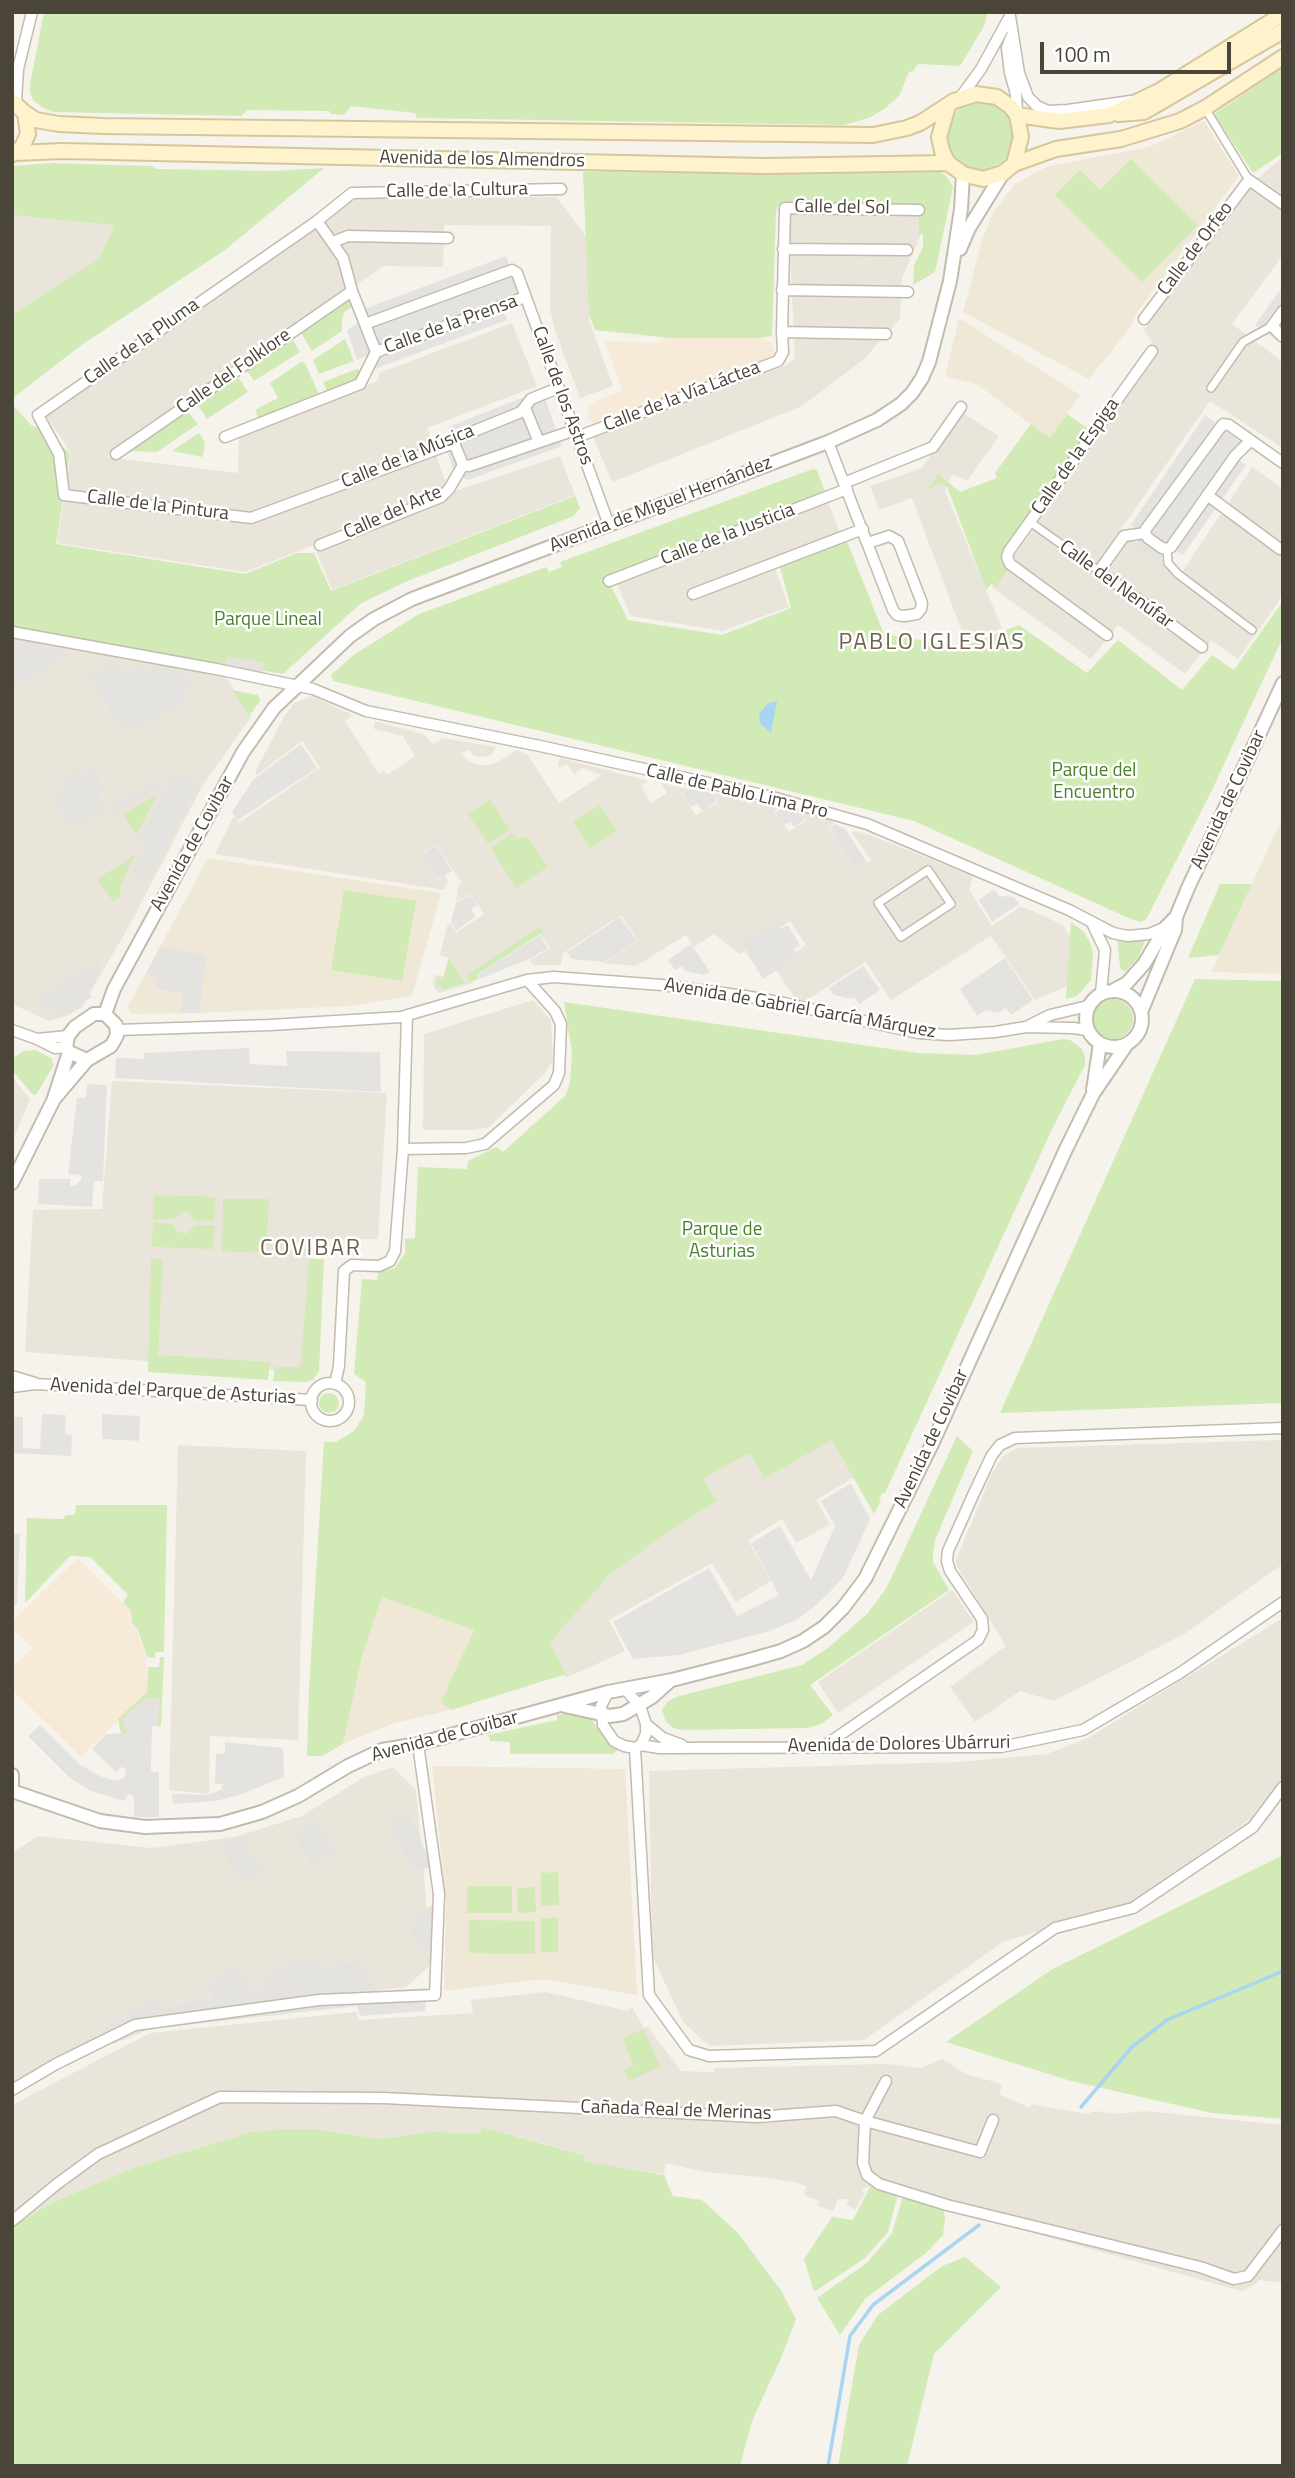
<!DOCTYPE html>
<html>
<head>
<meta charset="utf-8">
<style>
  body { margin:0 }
  #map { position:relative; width:1295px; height:2478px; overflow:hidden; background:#f6f3ec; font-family:"Titillium Web",sans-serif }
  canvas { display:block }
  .frame { position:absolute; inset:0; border:14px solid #4b4439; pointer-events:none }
  .scale { position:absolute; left:1040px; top:42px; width:191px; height:32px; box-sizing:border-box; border:4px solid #4b4439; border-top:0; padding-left:9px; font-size:21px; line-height:24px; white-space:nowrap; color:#4b4439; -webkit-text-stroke:5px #fff; paint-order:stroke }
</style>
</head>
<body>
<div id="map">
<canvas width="1295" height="2478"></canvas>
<div class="frame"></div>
<div class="scale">100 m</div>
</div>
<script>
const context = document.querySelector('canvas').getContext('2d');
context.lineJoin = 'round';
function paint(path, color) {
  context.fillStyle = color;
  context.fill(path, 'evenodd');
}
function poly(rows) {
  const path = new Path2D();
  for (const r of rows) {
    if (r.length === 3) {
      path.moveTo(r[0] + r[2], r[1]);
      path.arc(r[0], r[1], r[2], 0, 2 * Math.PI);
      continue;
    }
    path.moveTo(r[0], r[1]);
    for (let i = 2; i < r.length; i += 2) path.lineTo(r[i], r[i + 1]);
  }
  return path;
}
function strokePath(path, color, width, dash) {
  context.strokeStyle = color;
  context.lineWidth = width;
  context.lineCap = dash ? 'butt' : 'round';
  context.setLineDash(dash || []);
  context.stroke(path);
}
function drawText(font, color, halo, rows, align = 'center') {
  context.font = font + ' "Titillium Web",sans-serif';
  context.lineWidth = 5;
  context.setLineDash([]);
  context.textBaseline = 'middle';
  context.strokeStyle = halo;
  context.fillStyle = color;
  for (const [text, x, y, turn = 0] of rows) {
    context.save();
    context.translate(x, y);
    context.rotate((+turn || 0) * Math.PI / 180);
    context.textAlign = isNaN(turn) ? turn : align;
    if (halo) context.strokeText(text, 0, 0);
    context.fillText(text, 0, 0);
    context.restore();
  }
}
paint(poly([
  [1283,157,1283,255,1232,324,1283,362,1283,448,1210,401,1119,532,1182,572,1252,467,1283,489,1283,591,1277,604,1238,659,1211,640,1185,674,1118,625,1091,659,992,587,1159,352,1144,330,1246,188],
  [361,195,556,197,588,239,589,320,613,386,580,398,555,331,550,310,551,226,444,225,443,267,384,266,106,457,238,473,239,436,378,381,379,373,512,323,537,386,427,428,449,493,560,456,575,495,332,590,314,545,245,572,57,543,71,453,45,414],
  [788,211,922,212,920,237,902,278,900,319,863,360,802,406,612,482,592,434,785,366,795,358],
  [12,214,117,223,100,259,12,317],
  [961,412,999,436,967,481,952,474,945,491,1002,628,966,642,912,498,879,510,870,486,922,468],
  [828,502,841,535,772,560,789,607,722,631,631,616,616,582],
  [12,638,74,650,224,674,251,717,203,785,129,926,82,1007,67,1016,49,1021,12,1004],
  [312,696,353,715,345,721,379,774,384,771,387,775,415,756,403,736,374,729,375,721,423,734,433,744,443,738,496,747,493,753,487,757,475,756,468,750,461,754,468,761,478,765,492,765,517,750,528,755,559,803,602,775,582,768,574,774,567,764,560,768,558,764,560,758,648,781,641,786,651,803,667,793,661,783,688,789,681,794,696,815,718,802,713,793,782,806,774,812,789,832,806,820,800,812,802,810,834,820,833,824,828,829,856,870,871,860,852,833,854,831,870,835,973,876,969,890,992,926,1021,906,1063,925,1071,939,1069,985,1035,1000,991,936,891,1000,866,962,805,1001,795,998,774,967,806,945,790,921,739,954,714,934,694,947,686,935,636,966,604,963,638,941,621,915,562,954,561,965,533,965,530,960,550,948,540,933,471,978,473,983,440,993,435,989,433,982,435,975,444,976,448,958,440,955,447,926,450,923,457,932,484,914,470,894,456,902,458,885,462,883,436,844,422,853,438,880,445,875,448,881,444,890,215,854,234,816,239,823,320,767,302,741,257,775,255,772,284,717,294,703],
  [533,1000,551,1020,553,1060,545,1073,489,1127,471,1130,423,1130,424,1034],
  [12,1077,30,1099,12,1142],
  [112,1081,387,1093,378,1239,312,1239,308,1373,25,1352,33,1210,102,1209],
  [833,1438,856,1476,816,1500,830,1524,796,1543,782,1519,748,1540,771,1581,736,1602,712,1563,609,1620,625,1651,566,1678,547,1641,700,1476,751,1449],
  [1283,1440,1283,1564,1184,1634,1054,1701,1020,1691,975,1722,950,1687,1006,1646,955,1563,991,1475,1002,1457,1017,1448],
  [178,1445,306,1451,298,1740,210,1736,209,1794,169,1790],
  [952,1590,974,1622,838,1713,818,1682],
  [1283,1618,1283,1777,1259,1813,1132,1902,1003,1942,864,2040,709,2046,683,2022,652,1955,649,1771,959,1762,1047,1754,1088,1738],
  [393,1767,416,1790,432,1964,406,1987,131,2019,12,2083,12,1853,38,1836,152,1848,234,1837,302,1816,364,1777],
  [546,1992,627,2011,632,2007,644,2028,648,2027,681,2071,714,2072,714,2068,886,2064,922,2068,942,2059,966,2074,1002,2084,999,2094,1030,2108,1032,2104,1087,2114,1095,2111,1117,2114,1145,2111,1283,2125,1283,2283,1260,2280,1248,2289,1241,2291,869,2187,861,2190,865,2193,855,2210,846,2204,849,2199,838,2199,834,2211,817,2206,819,2200,804,2196,806,2186,797,2183,761,2177,705,2172,666,2163,664,2174,601,2165,582,2161,583,2154,481,2127,480,2133,431,2132,379,2139,316,2129,281,2129,251,2132,133,2168,51,2203,12,2227,12,2105,150,2033,356,2012,359,2020,473,2013,471,2000]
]), '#eae5da');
paint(poly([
  [670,335,760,336,772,344,776,356,773,359,597,426,588,419,589,404,623,390,604,341,657,343],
  [78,1558,131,1611,131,1623,137,1630,146,1658,147,1692,81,1757,12,1689,12,1668,32,1648,12,1628,12,1622]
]), '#f7ead8');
paint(poly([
  [1204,121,1239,176,1135,315,1130,328,1089,379,963,312,982,240,994,211,1015,184,1046,167,1149,147],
  [959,318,1080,395,1050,439,978,385,945,376],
  [1283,816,1283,974,1211,972,1214,967],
  [208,858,441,893,412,996,349,1006,199,1013,135,1014,130,1012,128,1006],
  [382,1597,474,1630,442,1702,451,1710,394,1723,343,1744,362,1657],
  [432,1766,625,1769,637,1995,544,1979,444,1991,446,1904]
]), '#efe8d6');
paint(poly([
  [44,12,988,12,983,28,960,66,918,64,913,71,909,72,899,96,884,109,869,118,844,125,417,118,415,113,351,106,344,115,331,114,329,111,247,110,241,116,54,112,43,108,34,101,30,93,30,84],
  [1283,67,1283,153,1253,173,1214,114],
  [980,136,34],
  [1131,159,1198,225,1142,282,1055,195,1080,170,1100,190],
  [52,163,151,166,157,169,275,171,324,168,225,250,80,346,12,399,12,315,99,259,115,225,12,215,12,166],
  [895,170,937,170,946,176,953,187,935,272,913,285,914,265,923,247,923,234,919,234,919,204,784,202,779,204,776,211,772,336,760,338,670,338,595,330,589,315,583,172,798,173],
  [348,299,353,306,344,312,342,320,342,331,312,351,300,331],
  [291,337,300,352,254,381,246,369],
  [345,339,354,361,319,374,313,360],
  [301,362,305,363,320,397,260,421,255,410,278,398,270,383],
  [357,369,363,372,357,382,328,393,323,382],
  [237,375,248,392,207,419,196,402],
  [12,404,32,426,40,428,70,453,56,544,245,574,297,553,314,553,331,591,575,496,580,508,574,516,405,582,360,604,283,674,12,628],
  [186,409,198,424,157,452,125,451],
  [1067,414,1090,430,1006,550,1008,569,996,586,991,584,986,590,947,486,938,483,927,491,938,474,960,492,997,478,995,473,1031,424,1050,438],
  [199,433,205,442,203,457,172,451],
  [813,469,817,470,826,494,607,578,628,620,722,635,791,608,780,567,846,539,884,634,962,647,1019,625,1087,673,1118,640,1182,690,1212,655,1234,670,1283,601,1283,637,1213,788,1147,918,1142,922,1133,920,914,821,333,681,331,675,355,654,419,614,546,567,549,572,562,567,560,562],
  [232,690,258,695,260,701,249,716],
  [158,794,137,834,123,815],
  [490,799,510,830,488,844,468,814],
  [600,805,617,831,590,848,573,822],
  [512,833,517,839,528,837,548,867,516,888,491,848],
  [135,855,121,885,120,897,113,901,97,879],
  [1220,884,1252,884,1219,955,1188,958],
  [344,890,416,901,402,981,331,970],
  [1071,922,1083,931,1090,942,1093,954,1091,980,1077,996,1066,999],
  [540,927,543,932,477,975,479,979,470,982,466,976],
  [1117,939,1146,939,1138,958,1126,971,1122,971,1120,967],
  [449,959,465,983,443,989,437,985,437,978,443,979],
  [1195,979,1283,981,1283,1403,1000,1413],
  [1113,1019,20],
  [564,1002,918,1053,976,1055,1063,1039,1070,1040,1082,1049,1085,1057,1085,1065,1054,1125,885,1493,882,1493,879,1499,881,1501,874,1514,832,1440,765,1478,750,1453,703,1478,717,1501,668,1532,610,1574,550,1642,566,1674,451,1710,441,1702,474,1630,382,1597,362,1657,343,1744,322,1756,307,1756,309,1689,324,1442,336,1442,354,1431,364,1415,366,1382,354,1374,362,1279,377,1280,378,1272,395,1268,405,1253,405,1239,415,1238,418,1167,467,1169,468,1161,496,1147,503,1152,565,1096,570,1083,572,1053],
  [35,1050,51,1058,54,1065,36,1095,33,1095,12,1070,12,1059,23,1051],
  [154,1195,216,1197,214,1221,195,1220,188,1212,184,1212,173,1219,153,1219],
  [223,1199,269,1199,266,1253,222,1251],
  [153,1223,173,1224,175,1230,185,1234,189,1232,195,1225,215,1225,213,1249,152,1247],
  [151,1259,163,1259,158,1355,270,1362,268,1380,148,1372],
  [309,1259,324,1259,319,1371,313,1380,307,1382,273,1381,275,1367,299,1367,301,1364],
  [329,1403,10],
  [957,1436,973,1451,935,1540,933,1553,933,1562,949,1590,810,1685,833,1715,821,1724,808,1728,682,1730,673,1728,666,1722,662,1710,667,1702,676,1697,802,1665,828,1648,868,1613,887,1587],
  [76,1505,167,1505,164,1652,155,1652,155,1658,147,1657,138,1630,132,1623,131,1611,123,1602,128,1595,90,1557,70,1556,25,1603,27,1518,64,1519,65,1515,75,1515],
  [160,1657,164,1657,161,1726,158,1726,159,1698,128,1733,121,1733,118,1719,147,1692,148,1667,159,1667],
  [577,1712,589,1716,606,1740,618,1750,613,1754,510,1754,510,1742,490,1741,488,1735,557,1720,557,1715],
  [1283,1855,1283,2119,1212,2113,1071,2081,946,2042,1051,1970],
  [558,1872,559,1905,541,1906,541,1873],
  [467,1886,512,1886,512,1913,467,1913],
  [535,1887,536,1912,518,1913,517,1888],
  [541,1918,558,1918,558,1952,541,1952],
  [469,1920,535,1921,535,1954,469,1953],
  [644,2029,660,2067,629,2081,624,2070,634,2066,622,2038],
  [481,2127,584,2155,583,2161,664,2175,673,2196,702,2200,738,2233,782,2292,796,2319,781,2358,752,2421,740,2466,12,2466,12,2227,51,2203,133,2168,251,2132,281,2129,316,2129,379,2139,431,2132,480,2133],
  [870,2187,898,2194,888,2232,865,2258,814,2292,804,2259,832,2217,853,2220],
  [903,2196,943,2209,945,2217,943,2235,926,2253,865,2299,840,2335,817,2298,868,2262,892,2233],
  [965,2257,1001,2287,934,2354,907,2466,838,2466,859,2345,878,2315,942,2266]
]), '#d2eab5');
paint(poly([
  [506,256,519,293,504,311,507,320,377,368,374,359,366,356,357,360,347,330,359,322,356,312],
  [1283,286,1283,345,1255,325],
  [542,390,562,446,468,480,455,475,443,439,451,436,448,427],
  [1205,415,1248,447,1239,460,1246,465,1183,555,1174,550,1164,554,1159,562,1135,545,1140,538,1138,531,1131,525],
  [12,639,61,650,65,656,12,689],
  [227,657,264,662,263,672,226,666],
  [115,664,122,676,140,665,145,671,154,666,170,669,175,676,182,672,191,687,184,692,189,698,135,732,130,725,123,730,89,677,106,665,108,669],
  [301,744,317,768,238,820,232,812,253,780],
  [80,769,84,774,92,769,106,790,98,796,105,809,72,830,52,799,65,791,59,782],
  [175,770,200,784,145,883,130,874,147,845,139,840],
  [159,778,163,786,113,815,108,807],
  [689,789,712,793,717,801,702,811,698,804,691,807,682,794],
  [782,808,800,812,805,819,794,827,790,822,784,825,775,813],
  [835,824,846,830,867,862,856,870,829,829],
  [436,845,452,871,438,879,422,854],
  [994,889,999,896,1014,897,1019,904,992,922,979,900],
  [470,895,477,905,471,910,476,916,457,930,451,922,456,903],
  [620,917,637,941,604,962,572,959,567,952],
  [777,922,781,929,788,925,800,945,794,949,798,956,763,979,741,944],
  [540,935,548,948,529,959,480,979,478,975],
  [691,944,710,972,704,975,684,971,682,966,675,970,668,960],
  [160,947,207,955,199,1013,181,1013,183,993,156,989,155,978,146,973],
  [1005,958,1033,1000,1011,1015,1006,1008,998,1013,986,1010,977,1016,960,989],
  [100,959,99,972,91,987,86,989,92,997,59,1015,55,1010,48,1014,39,998],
  [863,966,880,990,859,1004,854,997,851,999,834,995,829,988],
  [249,1048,250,1064,287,1066,286,1051,380,1052,381,1092,115,1078,116,1058,144,1059,144,1053],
  [87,1084,107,1085,103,1181,94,1181,92,1207,38,1204,39,1179,70,1179,70,1186,75,1185,81,1180,81,1175,68,1174,77,1098,86,1098],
  [42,1414,66,1415,65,1434,72,1436,71,1456,12,1453,12,1417,23,1417,23,1448,40,1449],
  [102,1414,140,1416,139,1441,102,1439],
  [851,1483,870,1519,844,1576,829,1593,814,1607,796,1620,770,1631,679,1655,633,1659,613,1622,709,1568,737,1616,779,1595,751,1543,780,1526,811,1580,835,1526,821,1501],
  [12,1534,20,1534,17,1604,12,1609],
  [159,1698,158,1726,152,1726,151,1771,159,1772,159,1817,134,1817,134,1796,128,1794,125,1801,90,1791,69,1777,28,1736,40,1725,80,1765,102,1777,118,1781,124,1777,126,1771,123,1766,116,1772,92,1749,106,1734,127,1733,122,1719,144,1699],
  [225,1742,283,1748,284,1777,242,1794,216,1801,173,1804,172,1794,207,1795,221,1790,223,1784,215,1784,216,1754,225,1753],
  [407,1810,427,1854,429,1868,415,1871,386,1823],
  [317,1821,336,1851,312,1865,293,1832],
  [242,1836,263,1870,242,1884,219,1845],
  [437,1902,434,1949,425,1954,409,1927,415,1923,412,1918],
  [316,1956,325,1970,342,1961,346,1965,356,1960,378,1991,427,1988,425,2011,360,2016,357,2006,150,2029,113,2044,103,2028,153,1998,160,2007,215,2000,205,1984,237,1966,254,1992,266,1985,262,1978,298,1958,303,1964]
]), '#e5e3e0');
paint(poly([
  [777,701,771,733,760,723,759,714,768,703]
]), '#a9d4f2');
strokePath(poly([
  [1081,2107,1132,2047,1167,2020,1283,1971],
  [828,2466,850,2336,873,2305,979,2225]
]), '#a9d4f2', 3.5);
const pedestrian = poly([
  [1208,113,1249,180],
  [1211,388,1243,342,1272,326],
  [1030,522,1099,571],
  [1167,549,1168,563,1178,574,1252,630],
  [928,870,951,904,901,937,878,903,928,870]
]);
const minor = poly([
  [1010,16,1019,73,1028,97,1037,106,1048,111,1068,110,1131,101],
  [1011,37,1007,48,1010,73,1016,94,1017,114],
  [959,99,981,69,1010,16],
  [16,102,18,69,32,12],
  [317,221,343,258,352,291,365,324],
  [333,242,348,236,448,238],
  [783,249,907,250],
  [782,290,908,292],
  [525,297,376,352,365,324,512,270,517,273,609,525],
  [1283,311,1272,326,1283,337],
  [1144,319,1249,180,1283,204],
  [782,332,886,334],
  [558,388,531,399,521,412,457,438,454,443,251,518,64,495,59,454,38,415,317,221,352,193,561,189],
  [525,408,539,442],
  [225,437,360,384,376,352],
  [577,437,778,361,783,352,782,332,785,208,919,210],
  [1250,441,1235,456,1171,547,1167,549,1162,548,1148,538,1145,533,1146,529,1223,424,1229,425,1283,463],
  [828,442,893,610,897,615,904,616,917,614,921,609,922,603,898,541,889,536,868,543],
  [454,443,463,465],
  [116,454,352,291],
  [463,465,469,466,575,430],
  [844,483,933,447,961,407],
  [1207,495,1280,549],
  [1145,533,1124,536,1099,571,1202,647],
  [320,545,441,497,449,489,463,465],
  [609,581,847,489],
  [693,594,863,529],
  [12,632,216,669,313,689,366,711,540,746,772,797,867,824,1069,910,1113,933,1128,936,1149,934,1166,927],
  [1107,635,1010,564,1007,557,1009,551,1152,351],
  [1093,925,1105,950,1101,993],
  [1030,1025,1050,1015,1088,1006],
  [12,1030,37,1039,55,1048,66,1047],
  [117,1030,270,1025,401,1017,527,980,554,977,662,985,745,996,784,1003,918,1033,949,1035,995,1032,1026,1027,1073,1028,1087,1030],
  [37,1039,68,1036],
  [403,1149,466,1148,485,1144,554,1085,559,1073,561,1024,555,1011,527,980],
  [12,1376,35,1383],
  [330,1402,19],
  [335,1384,339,1366,344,1271,352,1265,379,1266,390,1261,395,1251,403,1149,407,1016],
  [12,1387,35,1384,312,1400],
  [608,1692,601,1706,603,1725,614,1741,624,1746,635,1748,641,1745,646,1734,646,1724,640,1706,625,1689],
  [646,1724,663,1738,682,1745],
  [641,1745,659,1748,1001,1747,1083,1730,1180,1673,1283,1602],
  [824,1746,978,1640,983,1630,982,1619,950,1571,947,1561,948,1551,974,1493,992,1455,1000,1445,1015,1438,1283,1428],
  [635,1748,649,1995,689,2050,709,2056,876,2051,1055,1928,1133,1908,1253,1827,1283,1787],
  [886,2081,865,2121,980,2152,993,2120],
  [12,2090,56,2064,135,2025,319,2000,435,1995,439,1894,418,1744],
  [12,2221,57,2184,98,2154,220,2097,384,2098,757,2117,836,2111,865,2121,863,2163,867,2175,879,2184,947,2205,1200,2267,1234,2279,1248,2276,1283,2230]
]);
const tertiary = poly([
  [960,249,969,228,1003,173],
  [1114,990,1127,983,1144,964,1166,927,1176,917],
  [1114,1019,28],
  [1141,1012,1175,930,1176,917,1188,888,1283,683],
  [105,1014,114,989,243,752,274,708,350,636,374,619,412,599,828,442,877,420,901,404,912,393,922,378,929,362,950,281,961,209,963,174],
  [1093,1090,1100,1044],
  [54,1098,69,1052],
  [12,1183,54,1099,87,1060,111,1046,114,1041,117,1035,116,1025,105,1014,94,1014,75,1027,68,1036,66,1047,69,1052,87,1060],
  [565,1706,610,1716,623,1714,652,1697,671,1680],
  [12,1775,12,1788],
  [12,1791,100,1821,145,1827,220,1824,262,1812,298,1796,348,1766,382,1750,418,1744,608,1692,672,1680,746,1661,781,1651,803,1641,824,1627,843,1608,865,1579,932,1444,1066,1149,1093,1094,1127,1044]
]);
const secondary = poly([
  [12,101,25,113,28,134,22,147,13,154],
  [25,113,36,120,59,124,102,126,873,135,907,128,920,123,954,101,976,94,997,97,1011,107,1017,115,1021,137,1014,164,1003,173,983,179,963,174,948,163,942,151,939,137,948,106],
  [1118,114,1144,112,1283,31],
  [1017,115,1059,121,1109,115,1161,90,1283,14],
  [16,153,62,151,765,166,948,163],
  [1014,164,1056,149,1121,139,1180,121,1205,108,1283,57]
]);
strokePath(pedestrian, '#c2bbae', 10);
strokePath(minor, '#c2bbae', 13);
strokePath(tertiary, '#c2bbae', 16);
strokePath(secondary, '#d6c79b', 18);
strokePath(pedestrian, '#fff', 7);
strokePath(minor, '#fff', 10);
strokePath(tertiary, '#fff', 12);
strokePath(secondary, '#fff3cd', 14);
drawText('19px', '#4b4439', '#fff', [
  ["Avenida de los Almendros",482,160,1],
  ["Calle de la Cultura",457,191,-1],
  ["Calle del Sol",842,208,1],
  ["Calle de Orfeo",1196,249,-53],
  ["Calle de la Prensa",451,325,-20],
  ["Calle de la Pluma",142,342,-35],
  ["Calle del Folklore",234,372,-35],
  ["Calle de los Astros",562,396,70],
  ["Calle de la Vía Láctea",682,397,-21],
  ["Calle de la Música",408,457,-22],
  ["Calle de la Espiga",1076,457,-55],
  ["Avenida de Miguel Hernández",661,505,-21],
  ["Calle de la Pintura",158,506,7],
  ["Calle del Arte",393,513,-24],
  ["Calle de la Justicia",728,535,-21],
  ["Calle del Nenúfar",1116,585,36],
  ["Calle de Pablo Lima Pro",737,792,13],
  ["Avenida de Covibar",1229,800,-65],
  ["Avenida de Covibar",193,844,-61],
  ["Avenida de Gabriel García Márquez",800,1009,10],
  ["Avenida del Parque de Asturias",173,1392,3],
  ["Avenida de Covibar",932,1439,-65],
  ["Avenida de Covibar",445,1737,-15],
  ["Avenida de Dolores Ubárruri",899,1745,-1],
  ["Cañada Real de Merinas",676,2111,2]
]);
drawText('19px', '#4a7f2a', '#fff', [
  ["Parque Lineal",268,620],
  ["Parque del",1094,771],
  ["Encuentro",1094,793],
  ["Parque de",722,1230],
  ["Asturias",722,1252]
]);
context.letterSpacing = '2px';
drawText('23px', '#6e6250', '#fff', [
  ["PABLO IGLESIAS",932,643],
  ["COVIBAR",311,1249]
]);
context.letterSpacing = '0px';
</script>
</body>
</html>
